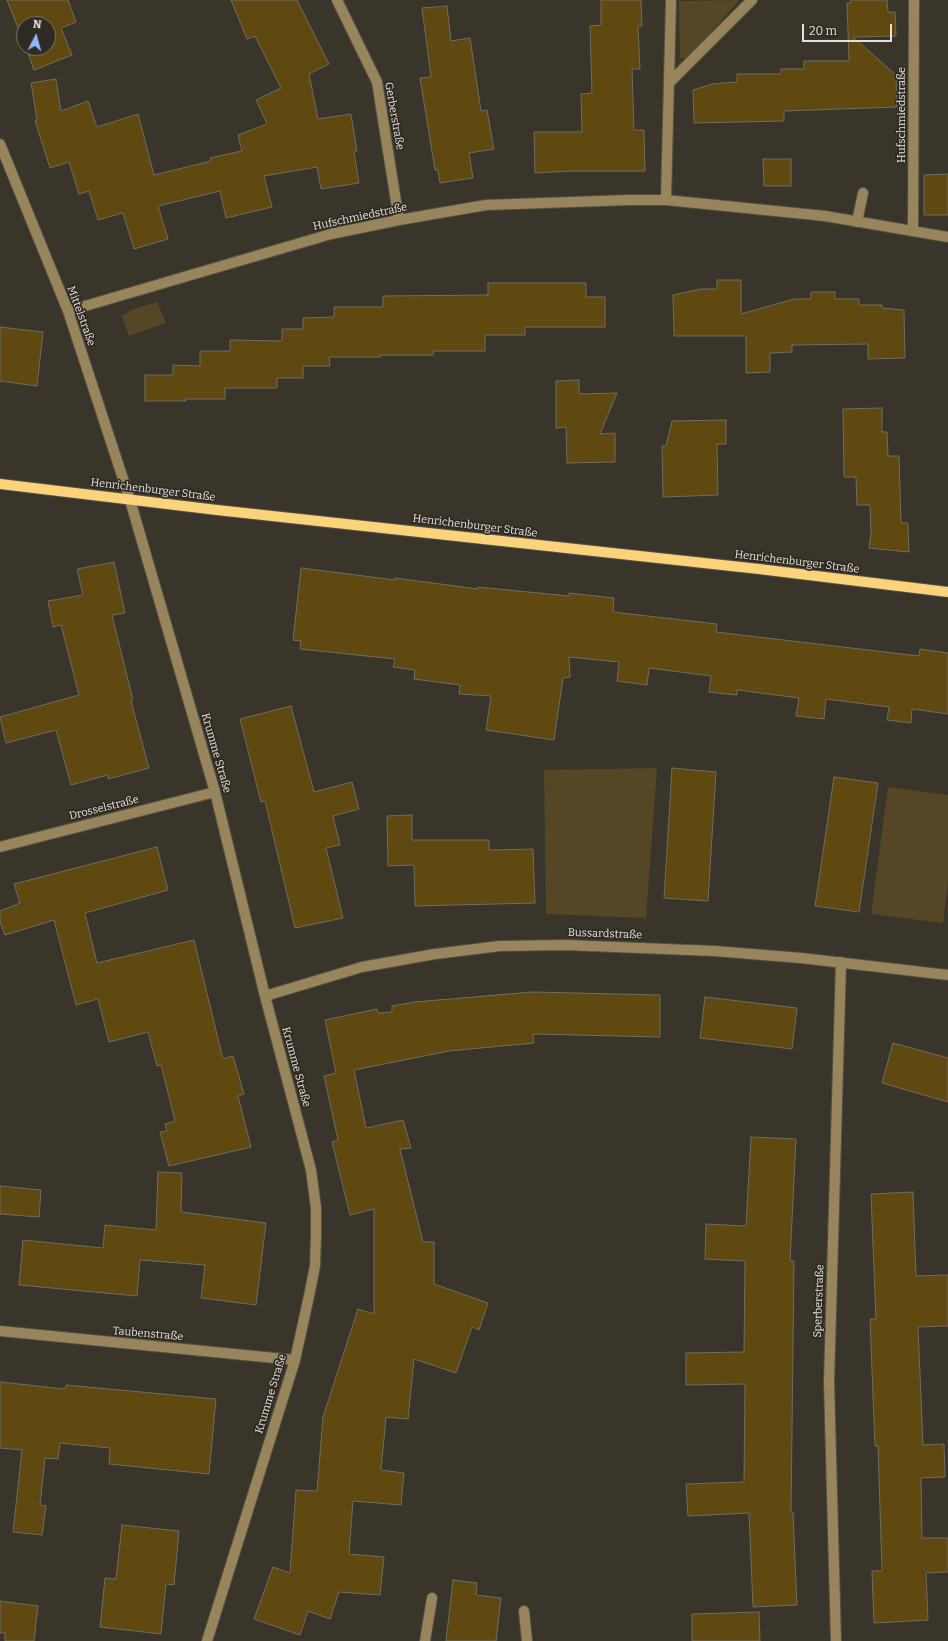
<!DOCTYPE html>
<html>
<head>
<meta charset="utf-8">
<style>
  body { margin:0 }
  #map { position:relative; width:948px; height:1641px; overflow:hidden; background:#3a352b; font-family:Bitter,serif }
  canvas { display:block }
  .north { position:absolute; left:16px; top:16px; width:40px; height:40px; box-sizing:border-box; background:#302b22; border:1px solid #78746c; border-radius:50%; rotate:6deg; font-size:11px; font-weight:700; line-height:16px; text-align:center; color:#e4e1db }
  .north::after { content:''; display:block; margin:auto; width:14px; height:18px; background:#96b6fd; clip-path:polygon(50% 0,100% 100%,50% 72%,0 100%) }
  .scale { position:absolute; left:802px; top:24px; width:90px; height:18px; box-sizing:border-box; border:2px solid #e4e1db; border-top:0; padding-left:5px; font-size:12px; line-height:14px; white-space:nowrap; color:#e4e1db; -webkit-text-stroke:3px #302b22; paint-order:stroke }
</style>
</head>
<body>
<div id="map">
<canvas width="948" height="1641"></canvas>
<div class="north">N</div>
<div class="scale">20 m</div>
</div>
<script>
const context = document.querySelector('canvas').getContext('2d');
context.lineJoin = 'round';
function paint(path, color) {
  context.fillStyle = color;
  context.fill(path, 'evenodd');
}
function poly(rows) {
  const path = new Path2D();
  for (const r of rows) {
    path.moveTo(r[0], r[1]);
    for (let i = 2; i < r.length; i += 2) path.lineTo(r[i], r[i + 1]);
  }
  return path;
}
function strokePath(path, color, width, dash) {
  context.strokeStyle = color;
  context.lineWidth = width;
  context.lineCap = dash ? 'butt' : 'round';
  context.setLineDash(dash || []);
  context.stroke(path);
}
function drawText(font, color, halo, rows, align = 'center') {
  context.font = font + ' Bitter,serif';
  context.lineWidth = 3.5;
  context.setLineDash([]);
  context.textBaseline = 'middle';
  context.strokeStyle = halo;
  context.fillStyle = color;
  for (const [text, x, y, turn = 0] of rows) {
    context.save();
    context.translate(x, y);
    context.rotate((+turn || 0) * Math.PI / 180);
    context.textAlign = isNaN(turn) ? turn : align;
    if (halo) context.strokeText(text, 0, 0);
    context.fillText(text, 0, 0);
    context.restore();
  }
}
paint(poly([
  [738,0,738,2,688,58,680,58,679,1],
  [157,302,166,323,129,336,122,316,133,309],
  [657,768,646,918,546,914,544,770],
  [888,787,948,795,948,881,943,923,871,914]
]), '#554626');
const building = poly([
  [7,0,68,0,76,22,61,28,72,55,34,70,26,48,48,48,48,24,24,24,24,43,7,0],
  [231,0,297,0,329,64,309,74,318,119,351,114,357,151,354,152,359,183,321,189,317,167,264,176,272,207,226,218,220,191,158,206,168,239,134,249,123,213,98,220,89,191,79,194,69,162,50,168,35,121,37,120,31,83,56,79,61,111,88,101,97,127,138,114,154,175,211,161,210,158,242,151,238,135,267,124,256,100,281,88,255,36,247,39,231,0],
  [601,0,641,0,642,26,638,26,640,69,632,69,634,130,644,130,645,171,572,171,535,173,534,132,582,132,581,94,592,93,590,26,601,25,601,0],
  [851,0,887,0,888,12,895,12,896,36,853,37,896,75,897,107,784,111,784,121,694,123,693,90,712,84,737,82,737,74,781,74,781,69,804,69,804,61,849,61,847,3,851,3,851,0],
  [447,6,451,41,470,38,481,111,487,110,494,149,469,153,473,178,440,183,438,170,435,170,420,78,431,77,422,8,447,6],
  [763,159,791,159,791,186,764,186,763,159],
  [948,174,948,215,924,215,924,175,948,174],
  [717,280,741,280,741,314,794,299,811,299,811,292,835,292,835,299,859,299,859,305,882,305,882,308,904,310,905,358,868,359,868,344,792,345,792,352,770,353,770,372,746,373,746,336,674,336,673,295,700,289,717,289,717,280],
  [488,283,586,283,586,297,605,297,605,327,525,327,525,335,485,335,485,351,434,351,433,355,381,355,381,357,329,357,330,366,303,366,303,378,277,378,277,388,225,388,225,399,186,399,186,401,145,401,145,375,173,375,173,365,200,366,200,351,230,351,230,340,282,341,282,329,303,329,303,318,334,317,334,307,383,307,383,296,488,295,488,283],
  [0,327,43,332,37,386,0,381,0,327],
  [579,380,579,394,617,393,600,434,615,433,615,462,567,463,566,427,556,428,556,381,579,380],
  [882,408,882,432,887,432,888,456,899,456,901,523,908,523,909,552,869,548,871,533,870,505,857,505,856,477,844,477,843,409,882,408],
  [726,420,726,444,717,444,718,495,663,497,662,446,666,446,672,421,726,420],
  [114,562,125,613,112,615,133,700,131,701,149,768,108,779,108,775,71,785,56,730,6,743,0,717,79,695,61,625,53,627,48,601,83,595,77,569,114,562],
  [301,568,395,580,395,578,478,589,478,587,569,596,569,593,614,598,613,612,717,624,716,632,919,656,920,649,948,653,948,714,912,709,911,723,887,720,889,707,826,699,824,719,796,716,799,698,737,690,737,695,709,692,711,676,649,668,647,685,617,681,619,662,569,657,570,677,563,678,554,740,486,730,491,696,459,694,460,685,414,679,415,670,393,667,395,659,300,649,301,641,293,640,301,568],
  [291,706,314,792,352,782,359,809,333,816,340,845,326,848,343,918,295,928,265,801,261,802,240,719,291,706],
  [672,768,716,772,708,901,664,898,672,768],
  [834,777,878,783,859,912,815,906,834,777],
  [412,815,412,840,489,840,489,850,533,849,535,903,415,906,414,865,388,866,387,816,412,815],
  [157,847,168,890,85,913,97,963,194,940,223,1059,233,1056,244,1094,238,1096,251,1147,169,1166,160,1132,167,1131,165,1124,175,1121,161,1065,157,1066,148,1032,109,1042,98,999,76,1005,54,920,5,935,0,922,0,911,20,903,14,884,157,847],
  [532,992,660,995,660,1037,533,1034,534,1043,449,1051,354,1070,366,1128,403,1120,411,1148,400,1149,423,1242,434,1242,434,1284,488,1303,479,1330,472,1327,456,1373,414,1359,408,1419,386,1417,381,1470,404,1473,401,1505,353,1501,349,1554,384,1557,380,1595,339,1592,330,1619,308,1611,300,1635,254,1619,273,1567,290,1573,296,1490,317,1491,323,1417,358,1309,374,1314,374,1209,350,1215,332,1142,338,1140,324,1076,336,1073,325,1020,377,1009,378,1013,392,1012,392,1006,415,1002,532,992],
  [705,997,797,1008,792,1049,700,1038,705,997],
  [893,1043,948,1058,948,1102,882,1083,893,1043],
  [751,1137,796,1139,790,1261,794,1261,791,1512,793,1512,797,1605,753,1607,749,1513,688,1516,686,1484,744,1482,745,1384,686,1385,686,1353,744,1352,745,1261,705,1259,706,1224,746,1226,751,1137],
  [158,1172,182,1173,181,1212,266,1223,256,1305,201,1298,205,1265,140,1260,137,1296,19,1285,23,1240,103,1248,105,1225,156,1230,158,1172],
  [0,1186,41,1190,39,1217,0,1214,0,1186],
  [913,1192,916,1276,948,1275,948,1326,918,1327,923,1445,944,1444,945,1477,921,1478,922,1538,948,1538,948,1572,926,1573,928,1620,874,1623,872,1571,882,1571,878,1446,875,1446,870,1319,876,1319,871,1194,913,1192],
  [0,1382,65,1389,66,1385,216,1399,209,1474,109,1464,110,1448,60,1443,58,1459,45,1458,40,1505,46,1506,42,1535,13,1532,22,1450,0,1448,0,1382],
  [122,1525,179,1531,174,1585,166,1584,161,1634,100,1627,105,1578,116,1579,122,1525],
  [453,1580,477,1583,476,1595,501,1598,496,1641,446,1641,453,1580],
  [0,1601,38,1606,34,1641,5,1641,5,1633,0,1633,0,1601],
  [759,1612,760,1641,692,1641,692,1614,759,1612]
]);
paint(building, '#5f4911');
strokePath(building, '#716c61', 1);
const minor = poly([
  [337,0,377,82,399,220],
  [669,83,752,0],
  [0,144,68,311,130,500,215,792,265,996,311,1170,316,1208,316,1237,315,1266,309,1296,295,1360,207,1641],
  [666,200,671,0],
  [857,222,863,193],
  [913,231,914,0],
  [68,311,331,234,399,220,486,205,629,200,666,200,825,216,948,237],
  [0,847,215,792],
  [265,996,362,967,435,954,500,946,566,945,714,951,801,958,948,975],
  [0,1331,295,1360],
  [524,1611,527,1641],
  [425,1641,432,1598],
  [836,1641,829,1382,841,962]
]);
const major = poly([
  [0,484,217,510,759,569,948,592]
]);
strokePath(minor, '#555147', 12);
strokePath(major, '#555147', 12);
strokePath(minor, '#98855c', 10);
strokePath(major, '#fbd37b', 10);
drawText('11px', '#e4e1db', '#302b22', [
  ["Hufschmiedstraße",902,115,-90],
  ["Gerberstraße",394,116,80],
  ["Hufschmiedstraße",360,217,-12],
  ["Mittelstraße",81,316,70],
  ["Henrichenburger Straße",153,490,7],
  ["Henrichenburger Straße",475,526,7],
  ["Henrichenburger Straße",797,562,7],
  ["Krumme Straße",216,753,74],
  ["Drosselstraße",104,808,-14],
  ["Bussardstraße",605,934,2],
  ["Krumme Straße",296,1067,75],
  ["Sperberstraße",819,1301,-88],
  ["Taubenstraße",148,1334,5],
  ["Krumme Straße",271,1394,-73]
]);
</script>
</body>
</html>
